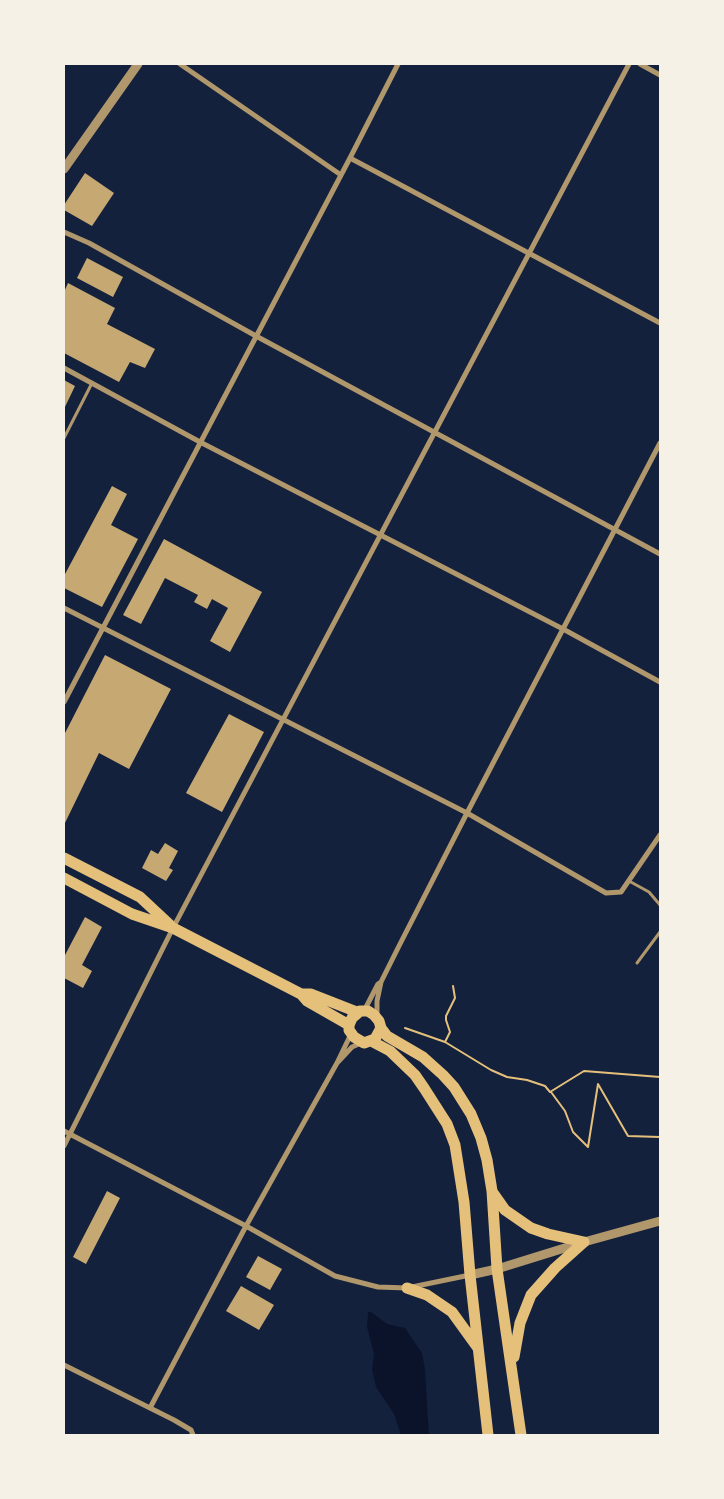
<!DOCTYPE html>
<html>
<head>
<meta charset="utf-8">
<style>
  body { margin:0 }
  #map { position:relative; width:724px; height:1499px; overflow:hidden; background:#14213d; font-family:Mulish,sans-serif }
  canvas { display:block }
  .frame { position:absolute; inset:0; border:65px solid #f6f1e7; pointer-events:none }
</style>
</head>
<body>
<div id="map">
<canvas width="724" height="1499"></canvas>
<div class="frame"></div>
</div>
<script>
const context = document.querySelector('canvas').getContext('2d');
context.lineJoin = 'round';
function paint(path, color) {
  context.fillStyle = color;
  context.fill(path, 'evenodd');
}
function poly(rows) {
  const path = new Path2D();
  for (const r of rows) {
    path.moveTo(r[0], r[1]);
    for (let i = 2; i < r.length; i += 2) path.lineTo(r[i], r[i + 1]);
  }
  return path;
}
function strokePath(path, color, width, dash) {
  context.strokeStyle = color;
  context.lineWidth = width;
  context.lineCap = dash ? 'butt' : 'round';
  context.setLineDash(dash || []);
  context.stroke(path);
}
paint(poly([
  [368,1312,371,1312,387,1324,405,1328,422,1353,425,1369,429,1435,401,1435,394,1414,376,1387,372,1369,374,1354,367,1327]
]), '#0b132b');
paint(poly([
  [85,173,114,193,92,226,64,210,64,205],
  [87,258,123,277,113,297,77,278],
  [68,283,115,308,107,324,155,349,145,368,130,362,119,382,64,353,64,292],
  [64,380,75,386,64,409],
  [112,486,127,494,111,525,138,539,102,607,64,588,64,576],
  [164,539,262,592,230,652,210,641,228,608,212,599,207,609,194,602,198,595,165,578,141,624,123,615],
  [105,655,171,689,129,769,99,753,64,825,64,735],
  [229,714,264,732,222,812,186,793],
  [165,843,178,851,169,868,173,870,166,881,142,868,151,850,158,854],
  [85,917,102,927,82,965,92,971,83,988,64,978,64,957],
  [107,1191,120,1198,86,1264,73,1257],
  [258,1256,282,1269,270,1290,246,1277],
  [241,1286,274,1305,259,1330,226,1311]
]), '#c6a872');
strokePath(poly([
  [405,1028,445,1042,491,1070,507,1077,527,1080,545,1086,550,1092,584,1071,660,1077],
  [445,1042,450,1032,446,1020,446,1016,455,998,453,986],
  [551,1092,565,1111,573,1132,588,1147,598,1084,628,1136,660,1137]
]), '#e5c07b', 2);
strokePath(poly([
  [64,438,92,383],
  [629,881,649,892,660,905],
  [637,963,660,932]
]), '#b1986c', 3);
strokePath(poly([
  [180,64,341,175],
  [640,64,660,75],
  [350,158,660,323],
  [64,232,89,243,256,336,660,554],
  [64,368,200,442,563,629,660,682],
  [64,608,467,813,606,893,621,892,660,835],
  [64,702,350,158,398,64],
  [364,1011,378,984,381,982],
  [377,1017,377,1001,381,982,399,946,467,813,660,443],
  [337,1063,352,1047,361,1043],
  [64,1131,246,1226,335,1276,378,1287,407,1288,470,1275],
  [64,1146,173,928,629,64],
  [64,1365,174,1420,191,1430,193,1435],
  [150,1408,246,1226,337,1063,351,1034]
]), '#b1986c', 5);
strokePath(poly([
  [64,169,138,64],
  [470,1275,497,1269,584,1242,660,1221]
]), '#b1986c', 9);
strokePath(poly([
  [64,858,140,897,170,925],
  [64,878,132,914,173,928,301,994,307,1001,349,1025],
  [301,994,311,994,357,1012],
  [381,1028,375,1039,364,1043,354,1037,349,1030,349,1025,352,1018,360,1011,368,1011,374,1015,379,1021,381,1028,387,1036,423,1057,443,1075,454,1087,471,1114,481,1138,487,1160,492,1191,497,1269,521,1435],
  [371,1041,390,1051,415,1075,424,1088,447,1124,455,1145,464,1202,470,1275,488,1435],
  [493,1193,505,1210,531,1228,548,1234,584,1242],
  [407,1288,427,1295,452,1312,478,1348],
  [514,1357,520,1323,531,1295,555,1268,584,1242]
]), '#e5c07b', 11);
</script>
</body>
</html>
